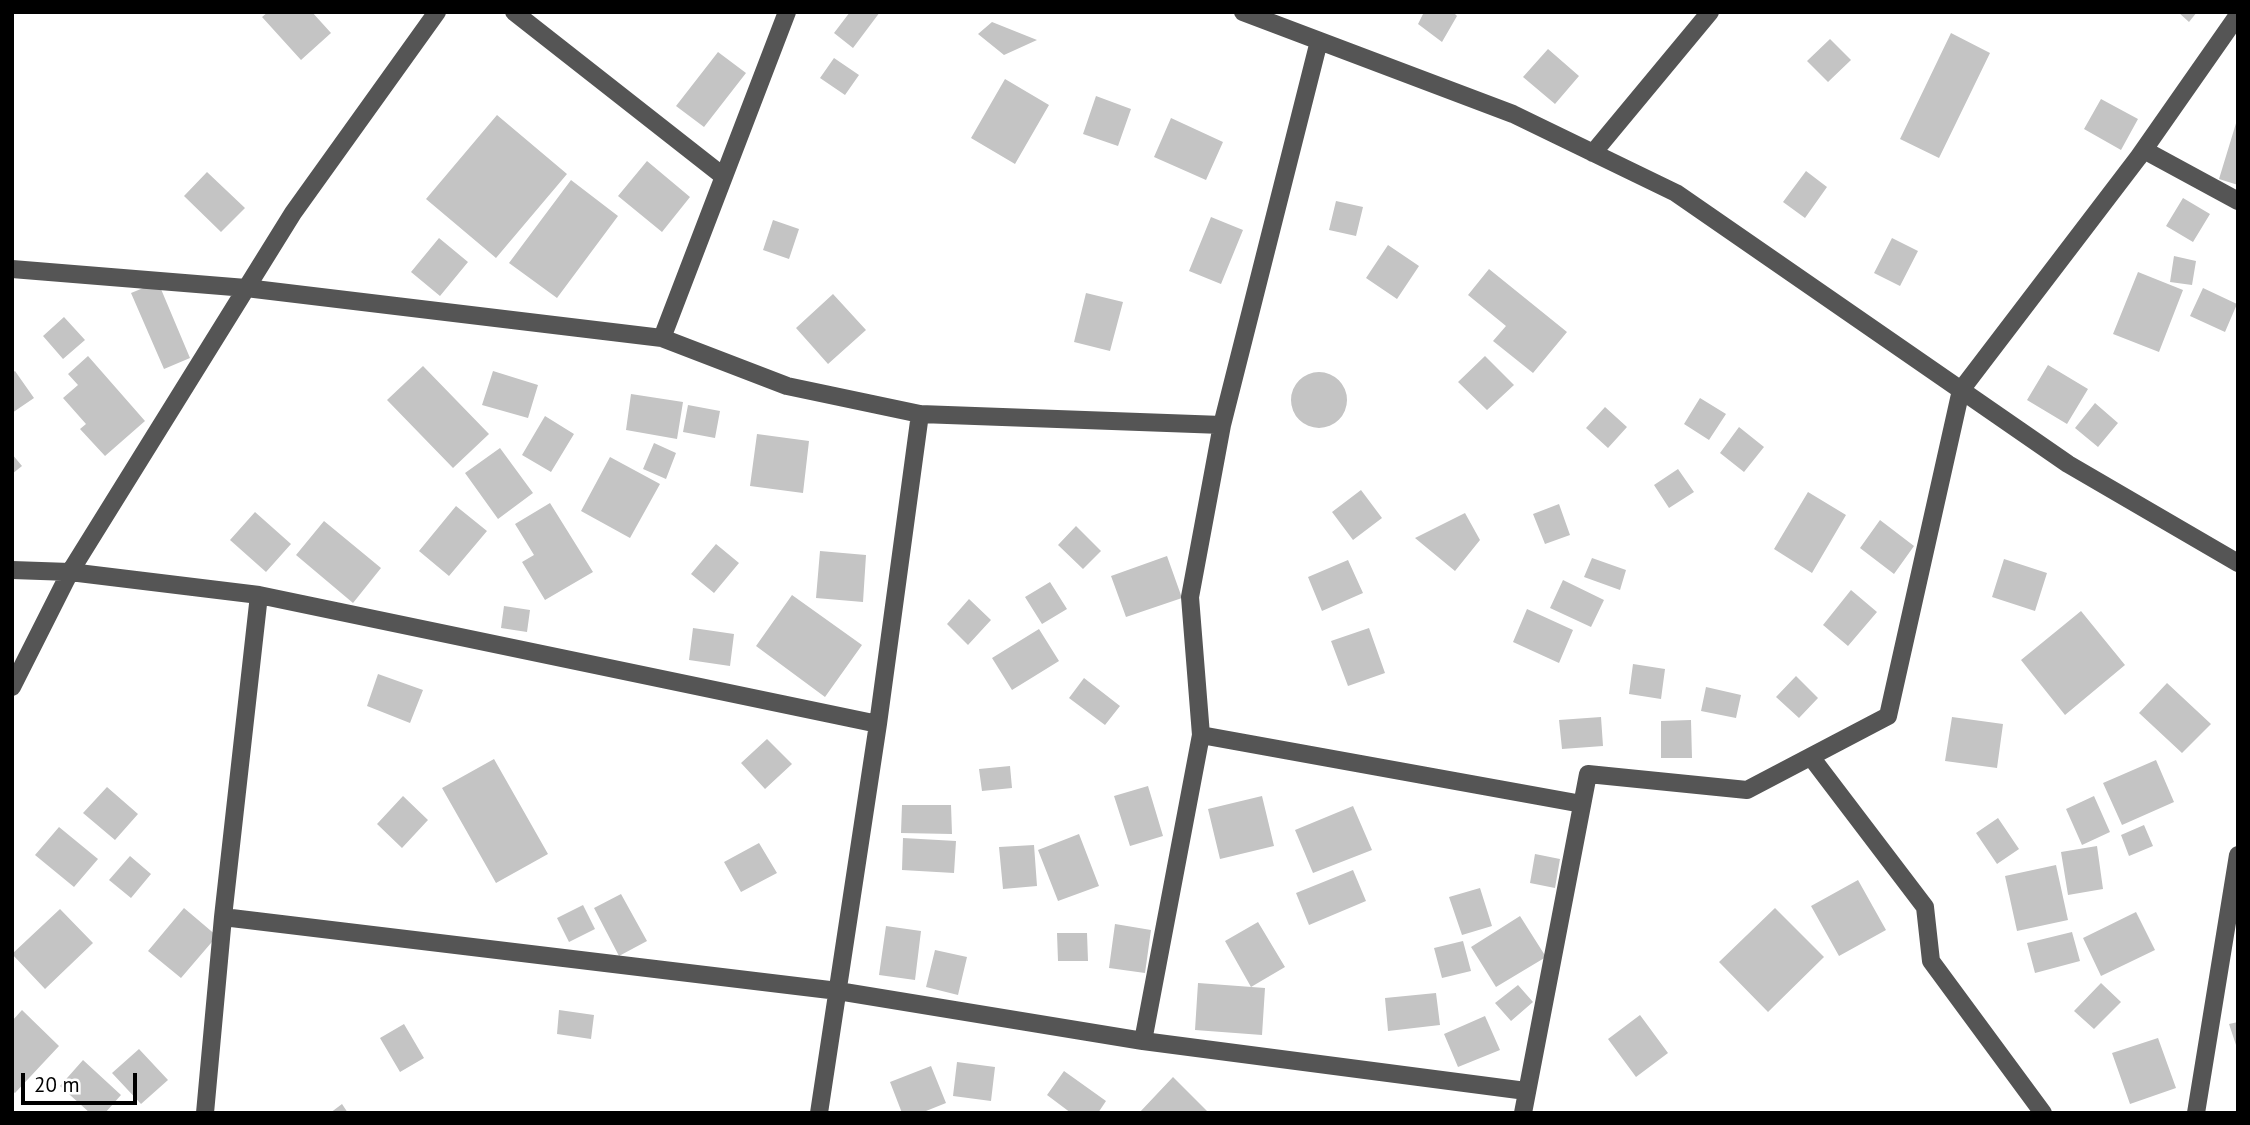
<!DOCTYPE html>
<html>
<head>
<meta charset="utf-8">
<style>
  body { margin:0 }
  #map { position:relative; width:2250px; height:1125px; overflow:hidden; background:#fff; font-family:"PT Sans",sans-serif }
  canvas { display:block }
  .frame { position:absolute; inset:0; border:14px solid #000; pointer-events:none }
  .scale { position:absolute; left:21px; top:1073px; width:116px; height:32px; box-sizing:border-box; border:4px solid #000; border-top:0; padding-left:9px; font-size:21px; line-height:24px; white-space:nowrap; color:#000; -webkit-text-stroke:5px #fff; paint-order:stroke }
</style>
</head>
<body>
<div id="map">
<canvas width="2250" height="1125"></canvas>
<div class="frame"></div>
<div class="scale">20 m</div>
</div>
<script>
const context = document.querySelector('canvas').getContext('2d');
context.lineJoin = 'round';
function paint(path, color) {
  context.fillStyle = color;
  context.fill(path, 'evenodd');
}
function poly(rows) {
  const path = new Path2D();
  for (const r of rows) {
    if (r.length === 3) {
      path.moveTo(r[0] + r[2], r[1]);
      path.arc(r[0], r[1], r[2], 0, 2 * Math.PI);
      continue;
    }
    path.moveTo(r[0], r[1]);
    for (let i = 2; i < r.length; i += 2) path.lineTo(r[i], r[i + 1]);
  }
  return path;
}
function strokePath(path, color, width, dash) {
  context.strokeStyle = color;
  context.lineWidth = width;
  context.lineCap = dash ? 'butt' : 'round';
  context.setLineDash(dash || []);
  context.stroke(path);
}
paint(poly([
  [268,12,312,12,331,33,301,60,262,17],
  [850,12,880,12,853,48,834,33],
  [1424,12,1453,12,1457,16,1442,42,1418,24],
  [2178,12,2197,12,2189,22],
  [992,22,1037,40,1004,55,978,34],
  [1951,33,1990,53,1939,158,1900,139],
  [1830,39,1851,60,1828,82,1807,61],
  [1548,49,1579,76,1555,104,1523,77],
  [718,52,746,73,704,127,676,106],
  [834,58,859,75,845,95,820,78],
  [1005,79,1049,105,1015,164,971,138],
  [1096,96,1131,109,1118,146,1083,134],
  [2101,99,2138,119,2121,150,2084,129],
  [497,115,567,174,496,258,426,199],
  [1171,118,1223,142,1206,180,1154,157],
  [2237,120,2238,120,2238,185,2219,179],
  [647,161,690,197,662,232,618,196],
  [1806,171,1827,187,1805,218,1783,202],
  [207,172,245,208,221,232,184,196],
  [571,180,618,216,557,298,509,263],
  [2183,198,2210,214,2193,242,2166,226],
  [1336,201,1363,207,1356,236,1329,230],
  [1211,217,1243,230,1221,284,1189,271],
  [773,220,799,229,789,259,763,250],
  [439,238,468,262,440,296,411,272],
  [1892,238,1918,251,1900,286,1874,273],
  [1388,245,1419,266,1397,299,1366,278],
  [2174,256,2196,261,2192,285,2170,282],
  [1489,269,1567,332,1533,373,1493,341,1506,326,1468,295],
  [2138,272,2183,290,2159,352,2113,334],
  [158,282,190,358,164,369,131,293],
  [2203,288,2237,304,2225,332,2190,316],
  [1086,293,1123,302,1110,351,1074,342],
  [833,294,866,330,828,364,796,328],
  [64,317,85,340,63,359,43,336],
  [88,356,145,421,105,456,80,429,86,424,63,398,78,385,68,374],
  [1485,356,1514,385,1487,410,1458,382],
  [2048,365,2088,389,2067,424,2027,400],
  [423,366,489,434,453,468,387,400],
  [15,371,34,398,12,413,12,373],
  [493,371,538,385,528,418,482,405],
  [1319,400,28],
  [631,394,683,402,677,439,626,430],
  [1700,398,1726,414,1709,440,1684,424],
  [2095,403,2118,423,2098,447,2075,428],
  [688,405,720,411,715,438,683,432],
  [1605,407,1627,427,1608,448,1586,428],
  [545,416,574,434,551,472,522,455],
  [1739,427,1764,447,1744,472,1720,453],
  [757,434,809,441,803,493,750,486],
  [654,443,676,453,666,479,643,469],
  [500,448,533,493,498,519,465,473],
  [12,454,22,466,12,474],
  [610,457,660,484,630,538,581,511],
  [1678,469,1694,492,1669,508,1654,485],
  [1361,490,1382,518,1353,540,1332,512],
  [1808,492,1846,515,1812,573,1774,549],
  [550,503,593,572,545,600,522,562,534,555,515,524],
  [1559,504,1570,535,1545,544,1533,514],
  [456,506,487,531,449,576,419,551],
  [255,512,291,544,266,572,230,540],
  [1465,513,1480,540,1455,571,1415,538],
  [1880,520,1914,546,1894,574,1860,548],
  [324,521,381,568,353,603,296,555],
  [1076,526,1101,551,1083,569,1058,545],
  [716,544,739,563,714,593,691,574],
  [820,551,866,555,863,602,816,598],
  [1167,556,1182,598,1126,617,1111,576],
  [1592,558,1626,570,1620,590,1584,577],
  [2004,559,2047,573,2035,611,1992,597],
  [1348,560,1363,593,1322,611,1308,577],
  [1563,580,1604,600,1591,627,1550,608],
  [1050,582,1067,609,1042,624,1025,597],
  [1851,590,1877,612,1848,646,1823,625],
  [792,595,862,645,825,697,756,646],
  [969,599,991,620,968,645,947,624],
  [504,606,530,610,527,632,501,628],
  [1527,609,1573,630,1559,663,1513,642],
  [2081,611,2125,665,2065,715,2021,660],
  [693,628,734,634,730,666,689,660],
  [1369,628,1385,673,1348,686,1331,641],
  [1039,629,1059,661,1012,690,992,658],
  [1633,664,1665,669,1661,699,1629,694],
  [378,674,423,690,410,723,367,706],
  [1796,676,1818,698,1799,718,1776,697],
  [1084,678,1120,706,1105,725,1069,698],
  [2167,683,2211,724,2182,753,2139,713],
  [1706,687,1741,695,1736,718,1701,711],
  [1601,717,1603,746,1562,749,1559,720],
  [1952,717,2003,724,1997,768,1945,761],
  [1691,720,1692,758,1661,758,1661,721],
  [767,739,792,764,765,789,741,763],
  [494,759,548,854,496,883,442,788],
  [2156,760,2174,802,2122,825,2103,783],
  [1010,766,1012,788,982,791,979,769],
  [1148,786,1163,836,1130,846,1114,796],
  [107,787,138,814,115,840,83,813],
  [403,796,428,820,402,848,377,824],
  [1262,796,1274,846,1220,859,1208,809],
  [2094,796,2110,832,2082,845,2066,809],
  [902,805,951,805,952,834,901,833],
  [1353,806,1372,850,1313,873,1295,830],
  [1998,818,2019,849,1997,864,1976,833],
  [2144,825,2153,846,2129,856,2121,835],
  [59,827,98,859,74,887,35,855],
  [1079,834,1099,886,1058,901,1038,850],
  [903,838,956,841,954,873,902,870],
  [759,843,777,873,741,892,724,862],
  [1034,845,1037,886,1003,889,999,847],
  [2097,846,2103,889,2068,895,2061,852],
  [1535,854,1560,859,1555,888,1530,883],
  [130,856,151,874,131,898,109,880],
  [2056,865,2068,920,2017,931,2005,876],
  [1353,870,1366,901,1309,925,1296,893],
  [1858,880,1886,930,1839,956,1811,906],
  [1480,888,1492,926,1462,935,1449,897],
  [621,894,647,941,619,956,594,908],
  [583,905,595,929,569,942,557,918],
  [184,908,217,936,181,978,148,951],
  [1775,908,1824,957,1768,1012,1719,962],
  [60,909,93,943,45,989,12,954],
  [2136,912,2155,950,2101,976,2083,938],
  [1520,916,1546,957,1496,987,1471,947],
  [1258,922,1285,967,1251,987,1225,941],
  [1115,924,1151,930,1145,973,1109,968],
  [886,926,921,931,915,980,879,975],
  [2072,932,2080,961,2035,973,2027,943],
  [1057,933,1087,933,1088,961,1058,961],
  [1463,941,1471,971,1442,978,1434,948],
  [935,950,967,957,958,995,926,987],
  [1198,983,1265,988,1262,1035,1195,1030],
  [2101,983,2121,1002,2094,1029,2074,1011],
  [1518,985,1533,1002,1511,1021,1495,1003],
  [1436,993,1440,1025,1388,1031,1385,998],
  [22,1010,59,1046,15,1093,12,1091,12,1021],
  [559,1010,594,1015,591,1039,557,1034],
  [1640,1015,1668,1053,1636,1077,1608,1039],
  [1485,1016,1500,1050,1458,1067,1444,1034],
  [2238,1022,2238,1048,2237,1048,2229,1024],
  [404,1024,424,1058,400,1072,380,1038],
  [2158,1038,2176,1088,2130,1104,2112,1053],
  [139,1049,168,1080,141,1104,112,1073],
  [83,1060,121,1095,105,1113,90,1113,60,1086],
  [957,1062,995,1067,991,1101,953,1096],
  [931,1066,946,1103,921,1113,902,1113,890,1082],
  [1064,1071,1106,1101,1098,1113,1071,1113,1047,1095],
  [1173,1077,1207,1111,1205,1113,1139,1113],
  [342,1104,348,1113,330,1113]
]), '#c4c4c4');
strokePath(poly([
  [514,12,723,176],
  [1243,12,1513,114,1676,193,2068,464,2238,563],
  [1593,153,1710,12],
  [2138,158,2238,15],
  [12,269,246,288,662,338,787,386,920,414,1222,425],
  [662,338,787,12],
  [12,570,70,572,259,595,878,724],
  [12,687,70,572,293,213,437,12],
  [1201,735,1582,804],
  [1811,757,1925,907,1931,961,2043,1113],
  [223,917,838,991,1143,1041,1526,1091],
  [1143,1041,1201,735,1190,597,1222,425,1319,41],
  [205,1113,223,917,259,595],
  [819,1113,878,724,920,414],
  [1523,1113,1588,774,1747,790,1888,716,1961,390,2144,150,2238,201],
  [2196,1113,2238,855]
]), '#555', 18);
</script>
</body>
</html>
